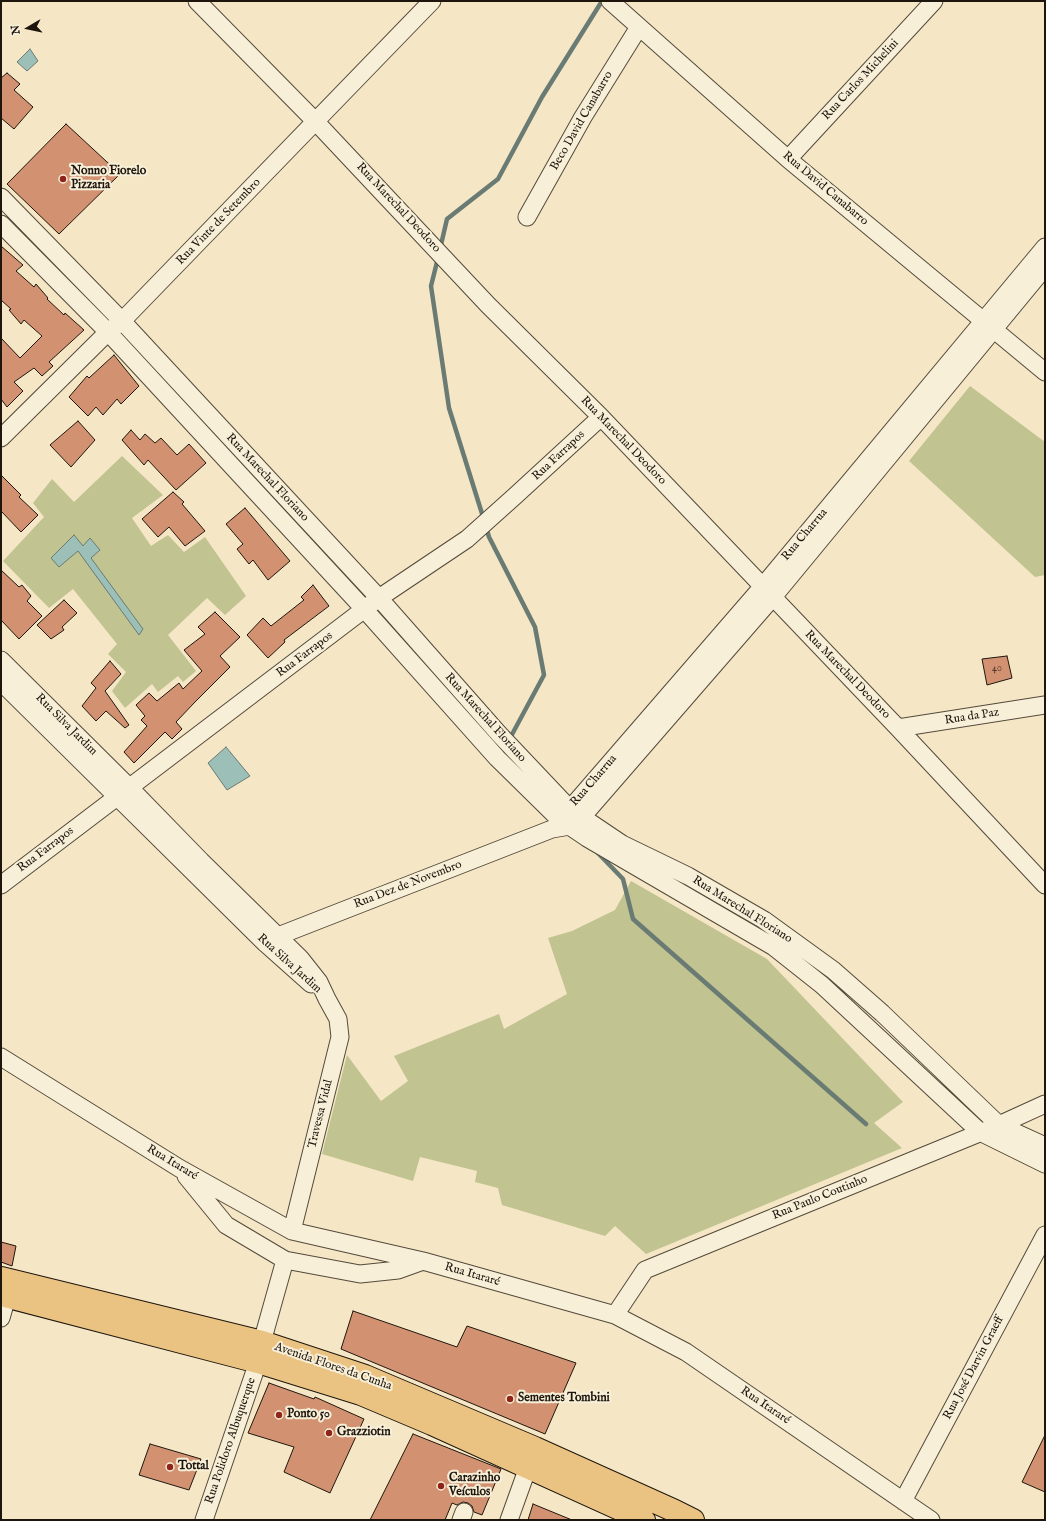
<!DOCTYPE html>
<html>
<head>
<meta charset="utf-8">
<style>
  body { margin:0 }
  #map { position:relative; width:1046px; height:1521px; overflow:hidden; background:#f5e6c5; font-family:"IM FELL English",serif }
  canvas { display:block }
  .frame { position:absolute; inset:0; border:2px solid #1e160d; pointer-events:none }
  .north { position:absolute; left:8px; top:8px; width:40px; height:40px; -webkit-text-stroke:3px #f8efd9; paint-order:stroke; rotate:261deg; font-size:11px; font-weight:700; line-height:16px; text-align:center; color:#1e160d }
  .north::after { content:''; display:block; margin:auto; width:14px; height:18px; background:#1e160d; clip-path:polygon(50% 0,100% 100%,50% 72%,0 100%) }
</style>
</head>
<body>
<div id="map">
<canvas width="1046" height="1521"></canvas>
<div class="frame"></div>
<div class="north">N</div>
</div>
<script>
const context = document.querySelector('canvas').getContext('2d');
context.lineJoin = 'round';
function paint(path, color) {
  context.fillStyle = color;
  context.fill(path, 'evenodd');
}
function poly(rows) {
  const path = new Path2D();
  for (const r of rows) {
    path.moveTo(r[0], r[1]);
    for (let i = 2; i < r.length; i += 2) path.lineTo(r[i], r[i + 1]);
  }
  return path;
}
function strokePath(path, color, width, dash) {
  context.strokeStyle = color;
  context.lineWidth = width;
  context.lineCap = dash ? 'butt' : 'round';
  context.setLineDash(dash || []);
  context.stroke(path);
}
function drawText(font, color, halo, rows, align = 'center') {
  context.font = font + ' "IM FELL English",serif';
  context.lineWidth = 4;
  context.setLineDash([]);
  context.textBaseline = 'middle';
  context.strokeStyle = halo;
  context.fillStyle = color;
  for (const [text, x, y, turn = 0] of rows) {
    context.save();
    context.translate(x, y);
    context.rotate((+turn || 0) * Math.PI / 180);
    context.textAlign = isNaN(turn) ? turn : align;
    if (halo) context.strokeText(text, 0, 0);
    context.fillText(text, 0, 0);
    context.restore();
  }
}
paint(poly([
  [970,386,1045,442,1045,575,1035,577,909,461],
  [122,456,163,495,132,518,151,546,168,535,184,552,205,537,246,596,225,615,207,598,168,635,196,671,183,682,178,676,158,692,152,684,125,708,112,691,126,672,108,654,117,644,73,589,49,608,3,561,44,517,33,503,52,479,74,502],
  [631,881,767,959,903,1102,874,1123,902,1148,646,1254,615,1226,605,1236,502,1205,498,1188,475,1182,477,1171,420,1157,413,1181,322,1154,347,1055,381,1101,408,1081,394,1056,499,1014,504,1029,567,994,548,938,572,931,615,910]
]), '#c1c391');
const water = poly([
  [30,49,38,61,27,71,17,62,30,49],
  [74,535,83,546,90,538,100,550,91,558,143,629,139,635,78,551,59,567,51,558,74,535],
  [226,747,250,776,227,790,208,763,226,747]
]);
paint(water, '#9cbfb8');
strokePath(water, '#6a7b74', 1);
strokePath(poly([
  [440,249,447,219,498,179,542,97,602,1],
  [438,258,431,286,449,408,484,520],
  [486,527,489,537,535,627,544,675,509,740],
  [596,851,623,879,633,919,866,1124]
]), '#6a7b74', 4.5);
const building = poly([
  [7,73,20,84,14,90,33,107,14,129,1,118,1,78,7,73],
  [66,124,120,174,59,234,7,184,66,124],
  [1,246,23,265,16,271,34,287,36,284,48,298,47,299,64,315,65,313,84,330,49,362,53,366,42,376,34,368,14,382,23,391,7,407,1,399,1,338,20,358,42,336,24,320,21,324,9,310,11,309,1,300,1,246],
  [114,355,139,386,121,404,117,399,103,415,96,407,88,416,69,397,87,376,89,378,114,355],
  [78,421,95,440,71,467,50,445,78,421],
  [131,430,140,440,145,434,155,443,161,438,177,455,189,444,206,463,176,490,148,460,144,465,122,440,131,430],
  [1,475,21,495,19,497,38,515,21,532,1,511,1,475],
  [173,492,184,502,182,504,205,531,185,546,169,527,158,537,142,519,173,492],
  [245,508,290,561,268,580,253,560,249,564,237,549,243,544,226,524,245,508],
  [1,570,19,587,22,585,31,596,27,601,42,616,19,639,1,620,1,570],
  [313,585,329,606,284,640,285,642,268,658,247,635,263,618,271,626,304,600,301,597,313,585],
  [64,600,77,613,62,627,64,630,51,639,37,625,64,600],
  [215,612,240,637,220,656,230,667,195,702,176,722,182,729,172,739,165,732,134,763,124,752,147,726,141,720,145,716,136,705,149,693,157,701,179,683,183,689,202,671,184,650,205,634,198,627,215,612],
  [1007,656,1012,678,987,685,982,659,1007,656],
  [110,661,121,674,105,691,129,725,125,728,106,711,96,721,82,706,96,688,91,683,110,661],
  [1,1242,16,1246,12,1266,1,1262,1,1242],
  [353,1311,457,1347,467,1326,576,1363,545,1434,341,1349,353,1311],
  [269,1383,314,1399,315,1397,364,1419,330,1493,284,1472,294,1447,248,1433,269,1383],
  [413,1434,501,1469,482,1515,474,1512,472,1506,468,1503,463,1502,457,1505,452,1503,445,1520,370,1520,413,1434],
  [1045,1435,1045,1492,1022,1482,1045,1435],
  [150,1444,201,1459,189,1490,139,1475,150,1444],
  [533,1504,572,1520,528,1520,533,1504]
]);
paint(building, '#d29272');
strokePath(building, '#1e160d', 1);
const minor = poly([
  [197,1,316,122,488,305,601,417,898,728,1045,885],
  [610,1,788,159,1045,372],
  [788,159,934,1],
  [1,197,122,321,379,598,499,734,570,809,622,844,688,876,764,920,833,970,882,1013,999,1125,1045,1146],
  [527,217,583,117,639,27],
  [1,224,108,332,365,610,497,758,559,819,587,838,774,947,822,985,980,1132,1045,1164],
  [1,438,108,332,122,321,432,1],
  [1,660,129,787,201,861,300,958,319,982,327,999,338,1019,340,1037,292,1231],
  [12,671,1,682,265,943,311,984],
  [898,728,1045,705],
  [563,815,570,809,763,586,1045,247],
  [1,885,379,598,467,539,515,496,601,417],
  [265,943,278,936,552,829,570,826,582,817,773,597,1045,267],
  [1,1057,179,1168,292,1231,423,1261,615,1315,686,1352,931,1520],
  [186,1176,226,1225,285,1260,360,1274,398,1270,423,1261],
  [615,1315,645,1270,999,1125,1045,1104],
  [1,1318,7,1297],
  [903,1501,1045,1235],
  [204,1520,258,1362,262,1342,285,1260],
  [461,1520,464,1512],
  [509,1520,532,1456]
]);
const major = poly([
  [1,1278,262,1342,365,1376,535,1448,675,1511,693,1520],
  [1,1295,258,1362,361,1394,432,1424,644,1520]
]);
strokePath(minor, '#544a3b', 19);
strokePath(major, '#1e160d', 24);
strokePath(minor, '#f8efd9', 17);
strokePath(major, '#eac382', 22);
for (const [x, y, r, color] of [
  [63,179,4,"#8f2418"],
  [510,1399,4,"#8f2418"],
  [279,1415,4,"#8f2418"],
  [329,1433,4,"#8f2418"],
  [170,1467,4,"#8f2418"],
  [441,1486,4,"#8f2418"]
]) {
  const dot = new Path2D();
  dot.arc(x, y, r, 0, 2 * Math.PI);
  context.fillStyle = color;
  context.fill(dot);
  strokePath(dot, '#f8efd9', 1.5);
}
drawText('10px', '#4b3526', null, [
  ["40",997,669]
]);
drawText('12px', '#1e160d', '#f8efd9', [
  ["Rua Carlos Michelini",861,80,-47],
  ["Beco David Canabarro",582,121,-60],
  ["Rua David Canabarro",825,189,40],
  ["Rua Marechal Deodoro",398,208,47],
  ["Rua Vinte de Setembro",219,222,-46],
  ["Rua Marechal Deodoro",623,441,46],
  ["Rua Farrapos",559,456,-43],
  ["Rua Marechal Floriano",267,478,47],
  ["Rua Charrua",805,535,-50],
  ["Rua Farrapos",305,655,-37],
  ["Rua Marechal Deodoro",847,675,46],
  ["Rua da Paz",972,717,-9],
  ["Rua Marechal Floriano",485,718,48],
  ["Rua Silva Jardim",66,725,45],
  ["Rua Charrua",594,781,-49],
  ["Rua Farrapos",46,850,-37],
  ["Rua Dez de Novembro",408,885,-21],
  ["Rua Marechal Floriano",742,910,32],
  ["Rua Silva Jardim",289,964,42],
  ["Travessa Vidal",321,1114,-76],
  ["Rua Itararé",172,1163,31],
  ["Rua Paulo Coutinho",820,1198,-22],
  ["Rua Itararé",472,1275,16],
  ["Avenida Flores da Cunha",333,1367,19],
  ["Rua José Darvin Graeff",974,1368,-62],
  ["Rua Itararé",765,1406,34],
  ["Rua Polidoro Albuquerque",231,1441,-71]
]);
drawText('bold 12px', '#1e160d', '#f8efd9', [
  ["Nonno Fiorelo",71,172],
  ["Pizzaria",71,186],
  ["Sementes Tombini",518,1399],
  ["Ponto 50",287,1415],
  ["Grazziotin",337,1433],
  ["Tottal",178,1467],
  ["Carazinho",449,1479],
  ["Veículos",449,1493]
], 'left');
</script>
</body>
</html>
